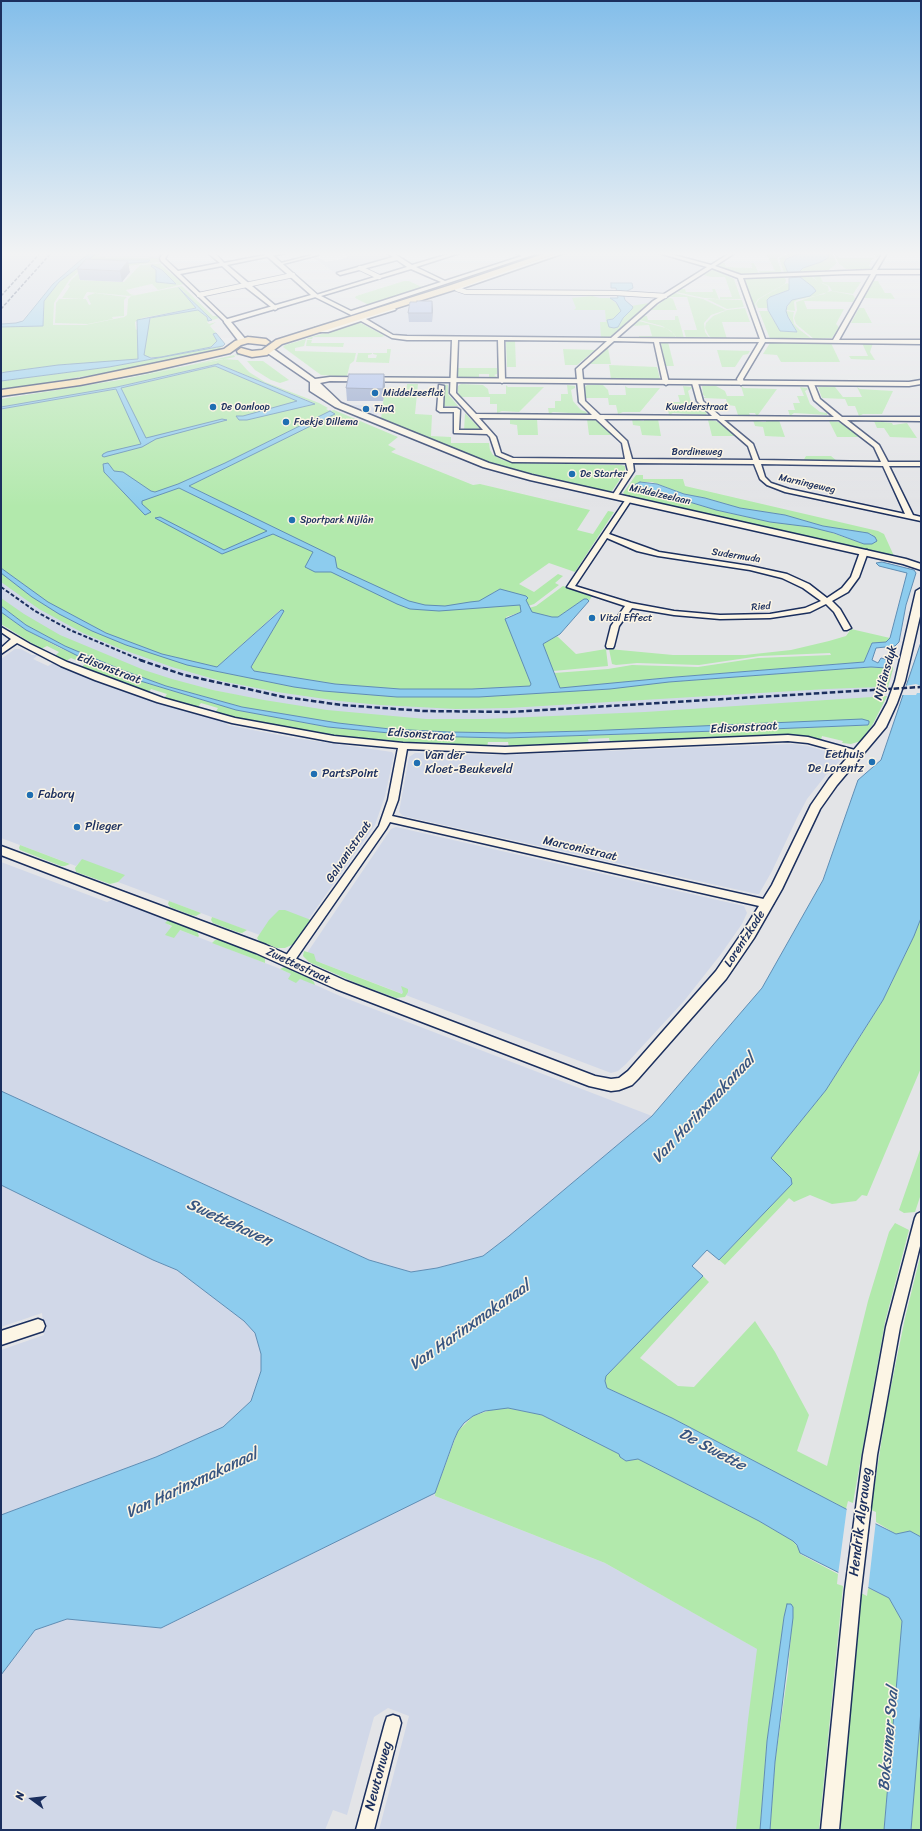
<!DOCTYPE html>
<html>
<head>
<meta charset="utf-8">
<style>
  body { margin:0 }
  #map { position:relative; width:922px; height:1831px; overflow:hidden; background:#e3e4e7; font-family:Sriracha,sans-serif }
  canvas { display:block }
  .frame { position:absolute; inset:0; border:2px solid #1b2f5e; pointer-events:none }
  .north { position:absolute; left:12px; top:1779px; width:40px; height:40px; -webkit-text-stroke:3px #fcf5e5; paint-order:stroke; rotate:285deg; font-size:11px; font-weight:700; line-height:16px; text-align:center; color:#1b2f5e }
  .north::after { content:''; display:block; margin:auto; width:14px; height:18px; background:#1b2f5e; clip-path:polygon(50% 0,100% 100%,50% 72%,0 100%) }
</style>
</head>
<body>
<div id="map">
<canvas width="922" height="1831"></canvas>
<div class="frame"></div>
<div class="north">N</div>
</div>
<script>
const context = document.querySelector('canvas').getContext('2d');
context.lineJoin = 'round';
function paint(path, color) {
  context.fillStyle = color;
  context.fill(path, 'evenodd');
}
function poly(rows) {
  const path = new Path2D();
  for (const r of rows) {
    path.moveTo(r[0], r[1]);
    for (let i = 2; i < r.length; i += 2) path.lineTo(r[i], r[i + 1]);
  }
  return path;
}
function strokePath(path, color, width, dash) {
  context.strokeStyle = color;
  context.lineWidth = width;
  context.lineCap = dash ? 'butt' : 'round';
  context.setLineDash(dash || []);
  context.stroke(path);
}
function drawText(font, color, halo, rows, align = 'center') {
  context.font = font + ' Sriracha,sans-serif';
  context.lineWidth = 3;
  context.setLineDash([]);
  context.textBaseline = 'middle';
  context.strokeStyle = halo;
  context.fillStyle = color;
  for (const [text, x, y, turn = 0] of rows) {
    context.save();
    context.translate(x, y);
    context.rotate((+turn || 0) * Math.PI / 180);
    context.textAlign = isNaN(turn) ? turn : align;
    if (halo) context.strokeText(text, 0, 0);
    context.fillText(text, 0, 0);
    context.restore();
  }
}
paint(poly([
  [1,251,94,251,82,259,53,284,20,323,1,324],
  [103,251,163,251,158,258,95,257],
  [339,251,381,251,391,257,335,273,314,258,318,257,326,262,348,258],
  [574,251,645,251,706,267,649,303,608,338,408,336,393,333,368,320,452,292,463,291,468,287],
  [350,405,366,405,378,409,377,417],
  [1,573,187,665,669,682,842,669,887,668,888,666,893,667,893,669,888,687,881,687,888,689,887,694,879,696,887,696,882,707,869,721,585,731,390,729,122,670,1,606],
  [15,649,21,649,32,655,38,655,33,659,48,666,53,663,116,689,181,710,228,723,227,725,294,738,392,752,394,755,385,796,375,825,294,940,281,943,118,882,123,877,81,861,76,866,1,838,1,659],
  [792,744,808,746,835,754,839,756,840,761,826,775,807,799,797,818,772,871,759,894,757,894,403,816,399,812,409,757,415,753,501,755],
  [396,827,744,906,747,913,742,924,721,954,684,1001,626,1064,618,1071,611,1073,316,961,307,953,391,829],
  [1,862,107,902,112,900,117,901,168,920,166,923,172,927,278,968,340,996,652,1116,509,1236,483,1256,437,1268,411,1272,369,1260,1,1091],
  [1,1185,153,1260,177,1270,244,1321,255,1333,261,1354,261,1371,251,1401,223,1427,156,1457,1,1515,1,1350,44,1335,42,1313,1,1327],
  [434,1492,435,1496,605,1563,761,1651,739,1830,379,1830,409,1716,388,1708,374,1717,347,1815,333,1810,325,1830,1,1830,1,1675,35,1630,67,1619,161,1628]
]), '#d1d8e8');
paint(poly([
  [100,251,103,251,96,257,158,258,160,262,78,272,70,279,54,303,53,325,85,325,124,317,127,315,128,299,131,296,182,286,213,316,217,316,219,318,207,322,209,324,216,322,210,326,216,333,214,334,217,342,211,347,161,357,148,357,144,355,143,351,139,352,139,358,132,361,58,365,1,373,1,327,43,326,44,301,59,282,84,263,104,265,147,261,149,260,88,260],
  [180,288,211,320,208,321,207,317,200,310,195,310,152,318,136,330,135,322,142,318,196,308],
  [765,251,794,251,795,252,783,254,777,258,782,273,760,274,759,271,775,271],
  [807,251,816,251,788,257,784,261,788,273,784,273,779,258,784,255],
  [829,251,834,251,832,252,837,263,829,270,799,272,806,266,827,259],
  [836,251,881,251,878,252,880,253,877,258,872,259,869,266,872,268,870,269,846,269,839,264,834,254,835,252,867,252],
  [841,253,874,254,876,258,839,258,836,254],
  [163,263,161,265,184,284,158,290,152,284,143,286,126,290,130,294,134,295,129,296,87,292,83,299,62,298,70,286,68,285,72,279,80,272,85,273,79,280,124,282,140,265],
  [151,265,162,270,176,284,158,282,156,270],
  [722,263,725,263,726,267,752,268,751,263,754,263,759,274,738,274,718,266],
  [714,269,734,279,741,299,720,299,720,297,732,297,725,277,711,277,703,275],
  [784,276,786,280,785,284,758,299,755,304,756,309,753,309,742,279],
  [811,276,817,281,813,276,820,276,823,282,861,282,853,294,832,291,829,286,818,281,828,286,829,291,824,294,797,300,794,302,795,311,786,310,790,302,809,284,800,277],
  [404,281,409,281,424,288,369,305,355,298,356,296],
  [874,281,878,281,885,293,891,293,895,299,864,298],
  [787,283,790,284,791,286,789,290,770,297,767,300,768,308,758,308,756,304,759,299],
  [681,289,685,289,686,292,713,292,712,289,715,289,719,299,704,298,676,292],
  [831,291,853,295,855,298,853,302,804,301,807,309,847,309,844,309,836,324,839,327,832,338,814,339,796,324,794,318,797,310,796,302],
  [95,293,127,297,124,300,124,316,112,317,113,319,88,324,55,323,56,303,59,299,86,299,89,305,91,304,87,296],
  [675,293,703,299,726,310,711,315,704,323,705,332,710,339,686,338,684,330,697,330,687,297,669,297],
  [592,296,600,298,610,298,621,308,621,311,619,314,613,319,608,319,612,328,618,327,623,318,632,309,631,306,649,303,610,337,601,338,600,322,606,322,605,310,574,310,576,308,572,298],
  [668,297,673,299,677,310,651,310],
  [707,299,742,300,744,307,727,309],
  [745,308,750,322,722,322,727,339,712,339,709,336,705,328,706,323,713,316,727,310],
  [859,308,864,308,872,323,851,323],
  [768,309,794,312,793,318,794,324,800,330,812,339,770,339,759,311,768,311,780,331,797,332,786,312],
  [644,316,647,316,648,320,675,320,675,316,678,316,684,338,677,338,671,331,662,326,639,320],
  [639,321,666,328,674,334,676,338,639,338,639,336,652,336,649,325,633,326],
  [359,322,385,336,381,337,313,337,312,339,307,339,308,338,325,333,330,334,327,332],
  [306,339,304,346,295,348,295,351,356,353,354,361,350,364,347,376,351,377,321,375,283,347,285,345],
  [307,340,312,340,311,343,344,343,343,347,306,346],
  [509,341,515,341,516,367,507,367,506,342],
  [663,342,668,342,674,366,666,366,661,343],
  [770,343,831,343,840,362,781,362,777,355,763,354],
  [862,343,873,343,870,352,875,360,851,359,849,356,868,356],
  [223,346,219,349,123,370,1,390,1,381,109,367],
  [608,348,611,364,590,364],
  [387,349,391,349,389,363,356,362,358,353,372,353,372,354,368,355,368,358,376,358,377,355,373,354,373,353,387,353],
  [563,349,595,350,577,365,565,365],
  [717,350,750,351,748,354,743,355,735,367,722,367],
  [237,354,259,355,266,357,234,355,235,357,119,379,1,398,138,374,186,366,234,355],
  [222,359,238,360,249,372,265,382,319,403,328,408,326,409,330,411,334,410,398,437,388,445,396,449,391,452,473,485,480,484,590,510,577,530,593,534,608,511,614,512,575,572,549,563,519,584,534,592,558,574,563,576,555,583,559,585,534,604,528,606,500,589,491,594,520,605,521,612,506,617,531,684,530,686,472,689,400,689,335,684,254,671,251,667,284,611,283,610,280,610,217,667,188,661,162,654,106,633,48,602,1,568,1,409,116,389,215,366,298,401,314,403,218,364,117,387,58,398,1,407,1,399,119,380],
  [247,361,263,361,289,380,280,383,271,380,255,370],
  [609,365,657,367,660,379,611,379],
  [458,368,497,368,497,374,494,375,497,377,489,378,489,374,479,374,479,378,460,378,458,376],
  [407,384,418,384,415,414,432,415,431,436,451,437,451,443,489,443,490,450,493,455,503,460,513,463,621,465,625,466,625,472,612,491,606,491,495,465,381,419,384,395,406,395],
  [438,384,448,385,448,394,458,406,442,406,444,385],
  [461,384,483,385,488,389,489,394,506,394,506,385,508,387,544,387,519,412,502,411,497,413,497,404,490,404,490,397,460,397,458,392,458,386],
  [567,385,575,386,575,388,571,390,573,401,581,410,587,412,586,414,553,412,549,414,548,408,555,408,555,401,561,401,561,394,568,394],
  [587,385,603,385,608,390,609,395,626,395,625,386,628,388,660,388,640,412,623,412,618,414,616,405,609,405,608,398,586,398,585,387],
  [683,386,691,387,692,388,688,391,691,402,700,411,707,412,706,415,673,413,669,415,668,409,674,409,673,402,680,402,678,395,685,395],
  [702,386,716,386,725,391,727,396,744,396,741,386,744,388,777,389,758,415,756,415,755,413,749,413,750,415,738,415,735,406,728,405,726,399,704,398,704,397,706,397,703,395],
  [800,387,807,388,808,389,805,391,810,404,820,412,827,413,827,415,794,413,790,416,788,410,795,410,793,403,800,403,797,396,804,396],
  [818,387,835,387,843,397,862,397,857,387,860,389,893,391,882,414,863,414,859,416,855,406,848,406,845,399,822,398],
  [465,413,481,430,464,431],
  [510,418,537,418,538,435,518,435,517,425,510,424],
  [587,419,595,419,612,435,589,435],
  [632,419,644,421,644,419,658,419,661,436,642,435,640,426,633,425],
  [708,420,716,421,736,436,712,436],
  [753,420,763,422,766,422,766,420,779,420,785,437,765,436,763,427,755,426],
  [829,421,839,422,860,437,837,437],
  [874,421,892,423,893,425,907,423,917,438,890,437,884,428,877,428],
  [806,456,831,456,837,461,803,461],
  [636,475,643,475,643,479,683,479,685,486,878,531,884,534,894,556,625,495,623,493],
  [640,482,652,482,684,494,705,498,740,508,785,515,823,526,872,534,864,544,824,530,801,525,770,522,716,510,686,501,643,492,634,487],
  [1,573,32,597,59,614,92,631,126,645,215,671,294,687,323,691,397,697,479,697,610,689,669,682,842,669,871,667,886,668,888,666,893,667,893,669,888,687,879,687,827,689,509,708,456,709,380,705,339,701,277,692,221,681,172,667,121,649,83,633,39,609,1,582],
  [563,586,592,596,589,601,584,599,558,617,552,617,532,613,529,610,529,608,536,606],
  [1,598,24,614,60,635,144,670,172,679,213,690,264,700,327,710,426,719,484,719,645,712,887,696,873,724,861,741,851,744,842,743,843,741,822,736,821,740,791,735,610,743,609,738,588,739,589,744,509,747,508,742,488,742,487,747,417,744,356,739,250,721,215,713,218,708,201,703,197,708,164,698,167,694,151,689,148,693,80,668,85,664,71,658,66,661,55,656,59,652,47,646,41,649,1,624,1,612,26,630,60,648,137,680,236,710,328,727,420,736,505,738,747,730,868,725,869,723,510,733,449,732,390,729,338,723,242,707,166,686,122,670,65,646,26,625,1,606],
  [851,629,890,638,886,642,872,643,864,662,676,677,560,688,554,673,608,669,632,665,698,667,758,658,831,655,830,653,760,656,699,665,637,663,616,665,612,664,609,649,673,655,745,655,791,650,829,641,846,636],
  [557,636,576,654,606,649,608,666,553,671,543,646,543,644],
  [20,845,70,864,65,866,61,866,20,850,19,848],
  [82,859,125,875,118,882,110,884,76,872,75,868],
  [169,901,201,913,196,916,191,915,170,907,168,904],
  [279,910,285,910,311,920,296,943,285,948,277,948,259,941,257,938,269,920],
  [212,917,247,930,242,933,237,932,213,923,211,920],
  [921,918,921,1068,867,1196,862,1195,856,1201,832,1204,810,1195,794,1202,789,1198,725,1265,719,1260,792,1184,791,1178,771,1158,826,1090,860,1037,883,1000,905,955],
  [168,920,197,931,199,936,198,937,180,930,174,938,165,935,172,926,165,923],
  [215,940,220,940,263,956,265,959,265,963,212,943],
  [304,951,314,954,316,961,402,994,403,992,401,986,408,989,408,992,405,997,396,998,358,984,309,962,303,956],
  [284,967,288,968,311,979,314,982,315,985,300,979,296,983,288,979,291,974,280,969],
  [921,1147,921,1194,915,1212,904,1213,899,1210],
  [895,1223,909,1230,885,1322,853,1503,848,1501,846,1509,672,1418,607,1388,605,1381,606,1376,703,1276,709,1282,640,1358,678,1386,694,1387,755,1321,775,1352,809,1415,797,1451,827,1466,868,1301,889,1232],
  [921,1253,921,1537,910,1531,896,1534,876,1522,876,1512,871,1510,886,1411,905,1318],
  [497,1408,508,1408,542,1415,619,1454,620,1457,626,1461,638,1459,759,1521,793,1541,800,1550,800,1554,838,1574,837,1584,843,1586,819,1830,770,1830,775,1762,788,1672,793,1607,784,1617,767,1741,760,1830,736,1830,748,1720,757,1649,605,1563,435,1496,435,1493,458,1431,473,1416],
  [868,1588,889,1598,902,1621,884,1830,840,1830,861,1593,867,1596],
  [921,1710,921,1830,911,1830,920,1711]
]), '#b2e9ac');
const water = poly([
  [94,251,100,251,88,260,150,260,148,262,104,265,84,263,59,282,44,301,43,326,1,327,1,324,16,323,23,321,53,284,82,259,94,251],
  [816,251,829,251,828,258,821,262,803,268,799,272,788,273,784,263,786,259,796,255,816,251],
  [152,265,162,270,176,284,156,282,156,270,151,266,152,265],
  [800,277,813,287,816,291,810,296,792,300,787,306,786,311,788,317,797,332,780,331,768,310,767,300,770,297,789,290,789,278,800,277],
  [611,283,632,283,633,288,623,293,625,300,633,307,632,309,623,318,618,327,614,328,609,327,607,320,613,319,621,311,616,302,610,298,618,298,616,288,611,288,611,283],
  [179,288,212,320,208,321,207,317,198,310,150,318,144,355,151,358,161,357,211,347,217,341,213,334,216,333,225,344,223,346,109,367,1,381,1,373,6,372,58,365,138,359,137,320,196,308,179,288],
  [218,364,315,404,247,420,239,420,236,416,243,416,297,401,215,366,121,388,146,438,222,419,227,420,156,439,142,447,104,457,102,456,103,454,107,452,141,444,116,389,1,409,1,407,117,387,218,364],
  [330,411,335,414,189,486,335,557,337,568,409,601,425,605,445,606,470,602,479,601,500,589,526,596,528,598,526,600,532,612,552,617,558,617,584,599,587,599,589,601,560,634,543,644,560,688,676,677,864,662,872,643,886,642,890,638,907,573,879,566,876,563,882,562,914,570,916,573,906,605,899,642,895,646,876,648,872,660,878,663,881,658,889,660,887,668,871,667,842,669,669,682,610,689,479,697,397,697,323,691,294,687,215,671,187,665,126,645,92,631,59,614,32,597,1,573,1,568,48,602,106,633,162,654,217,667,281,610,283,610,284,611,251,667,254,671,335,684,400,689,472,689,530,686,531,684,505,619,521,612,520,605,439,611,410,609,397,604,331,572,315,572,305,567,313,552,273,534,222,554,155,518,160,517,224,550,267,531,179,488,142,501,142,504,151,512,145,515,104,472,103,464,108,463,114,471,123,472,151,491,155,492,178,484,225,463,330,411],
  [640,482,657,484,684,494,705,498,740,508,785,515,823,526,868,533,875,537,877,541,872,544,864,544,834,533,810,527,770,522,716,510,686,501,651,494,636,488,634,485,640,482],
  [1,606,26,625,65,646,122,670,166,686,242,707,338,723,390,729,449,732,510,733,585,731,862,719,869,721,869,723,868,725,747,730,505,738,420,736,328,727,236,710,137,680,94,664,26,630,1,612,1,606],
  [921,642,921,918,914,936,883,1000,826,1090,771,1158,791,1178,792,1184,719,1260,707,1250,692,1266,703,1276,606,1376,605,1381,607,1388,672,1418,846,1509,896,1534,910,1531,921,1537,921,1710,911,1830,884,1830,902,1621,889,1598,800,1553,797,1545,793,1541,759,1521,638,1459,626,1461,620,1457,619,1454,542,1415,508,1408,485,1411,473,1416,464,1423,458,1431,454,1440,435,1493,161,1628,67,1619,35,1630,1,1675,1,1515,156,1457,223,1427,251,1401,261,1371,261,1354,255,1333,244,1321,177,1270,153,1260,1,1185,1,1091,369,1260,411,1272,437,1268,483,1256,509,1236,652,1116,762,988,823,880,858,780,881,760,921,642],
  [787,1604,791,1604,793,1607,793,1618,775,1762,770,1830,760,1830,767,1741,784,1617,787,1604]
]);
paint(water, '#8dccee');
strokePath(water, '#5f8db4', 1);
paint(poly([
  [916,684,921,686,921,693,917,693,916,695,901,695,905,686],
  [847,1507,876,1520,868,1590,838,1575]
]), '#e3e4e7');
const pedestrian = poly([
  [360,268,379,277],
  [457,289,466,292,616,293,665,296],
  [199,295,293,275]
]);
const minor = poly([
  [165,251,169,251,165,259,178,271,220,263,209,254,209,251,213,251,224,263,286,251,295,251,227,265,277,307,277,309,275,310,244,286,222,266,180,274,228,320,228,322,226,323,161,261,160,258,165,251],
  [308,251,313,251,318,255,279,265,277,264,312,255,308,251],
  [385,251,390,251,412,265,459,251,466,251,416,267,445,281,522,256,511,251,517,251,527,254,539,251,545,251,351,315,313,296,407,267,397,260,340,275,337,273,393,257,385,251],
  [411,269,441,282,351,311,321,296,411,269],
  [564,251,570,251,460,289,455,288,564,251],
  [652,251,659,251,711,265,733,251,738,251,715,266,741,275,872,270,884,251,888,251,877,270,921,270,921,274,876,274,839,340,921,340,921,344,765,342,743,379,744,383,741,385,738,383,737,379,759,342,659,342,669,383,666,385,663,383,654,342,614,341,582,369,585,401,600,415,712,416,697,401,692,383,695,381,698,383,703,401,720,416,834,417,814,400,808,384,811,382,814,384,820,399,842,417,921,417,921,421,847,420,879,445,888,462,921,462,921,466,889,466,913,515,921,517,921,521,785,492,767,485,760,479,754,464,633,463,634,471,617,497,613,497,612,496,628,471,626,463,512,462,496,455,490,437,487,434,454,433,454,412,440,412,437,410,439,385,444,386,443,408,457,408,460,410,459,430,483,430,450,393,452,340,407,340,392,338,361,321,328,332,315,332,312,330,315,328,328,328,393,307,396,309,395,310,366,319,393,335,407,336,611,338,653,301,707,267,652,251],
  [712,268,738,278,760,339,617,338,657,303,712,268],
  [846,274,871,274,833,340,765,339,743,278,846,274],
  [458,340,498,340,499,381,502,383,505,381,504,340,607,341,576,369,579,402,592,415,476,414,456,393,458,340],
  [479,418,596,419,622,443,625,459,513,458,501,453,496,437,479,418],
  [604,419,717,419,748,446,753,460,632,459,627,441,604,419],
  [724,420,839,420,874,447,881,462,759,460,753,444,724,420],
  [761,464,883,466,905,514,789,489,771,483,765,477,761,464],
  [629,497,632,499,609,534,659,552,750,566,787,574,809,584,827,598,842,588,851,577,860,552,867,550,868,552,859,577,848,592,832,601,840,609,851,628,847,630,844,630,834,612,826,604,810,612,770,618,720,619,674,615,632,608,619,626,614,646,613,648,607,648,606,646,611,626,625,606,567,587,626,499,629,497],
  [607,538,637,551,658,556,750,570,782,578,803,588,821,601,805,608,770,614,720,615,674,611,631,603,575,586,607,538],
  [1,627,30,644,67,662,163,698,235,718,334,736,403,743,505,747,788,735,808,737,862,752,863,754,859,757,808,743,788,741,505,753,407,749,398,800,392,816,768,900,773,904,768,908,390,822,386,829,293,963,289,964,285,963,284,960,285,957,379,826,388,800,398,748,334,742,232,723,157,702,95,680,61,666,17,643,1,654,1,648,11,639,1,632,1,627],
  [921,1212,921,1242,900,1327,877,1455,861,1590,839,1830,821,1830,845,1590,863,1455,886,1327,915,1218,917,1214,921,1212],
  [38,1319,43,1321,45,1326,43,1331,1,1345,1,1331,38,1319],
  [393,1715,399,1717,401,1723,374,1830,356,1830,385,1723,387,1717,393,1715]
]);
const tertiary = poly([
  [261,251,268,251,319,296,231,322,247,341,243,343,240,343,224,322,224,320,311,295,261,251],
  [266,348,272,348,315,379,330,377,909,382,921,380,921,384,909,386,330,381,320,383,341,403,489,463,532,475,906,559,921,564,921,570,903,564,530,480,483,467,335,407,310,391,310,382,266,352,266,348],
  [921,588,921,612,905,681,897,703,886,727,837,785,820,809,782,889,754,938,726,979,638,1079,632,1085,619,1090,611,1091,589,1086,336,989,256,953,1,855,1,846,266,945,346,981,595,1076,611,1079,619,1078,628,1071,716,971,744,930,772,885,811,805,829,779,875,725,887,703,895,681,916,591,921,588]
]);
const primary = poly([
  [552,251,563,251,457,289,282,344,267,355,252,357,238,353,237,351,241,348,252,351,262,350,276,340,451,285,552,251],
  [248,337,266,339,270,342,266,345,248,343,241,345,230,353,147,372,80,385,1,396,1,390,80,379,224,349,235,341,248,337]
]);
strokePath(pedestrian, '#1b2f5e', 6);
strokePath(minor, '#1b2f5e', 3);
strokePath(tertiary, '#1b2f5e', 3);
strokePath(primary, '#1b2f5e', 3);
strokePath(pedestrian, '#fcf5e5', 4.5);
paint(minor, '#fcf5e5');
paint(tertiary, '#fcf5e5');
paint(primary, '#fbddab');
strokePath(poly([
  [1,296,42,251],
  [1,309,53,251]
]), '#1b2f5e', 1.5, [3.5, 1.5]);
strokePath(poly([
  [1,587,35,611,70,630,143,661]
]), '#1b2f5e', 2, [4, 2]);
strokePath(poly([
  [140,660,184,675,284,697,342,705,424,711,511,712,921,687]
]), '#1b2f5e', 2.5, [5.5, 2.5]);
paint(poly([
  [86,259,130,272,122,282,80,280,77,269],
  [432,301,432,322,409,322,408,313,417,302],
  [384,374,385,386,383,401,347,401,346,388]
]), '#90a2ca');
paint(poly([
  [128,261,130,272,122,282,120,271],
  [432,301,433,310,432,322],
  [384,374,385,386,383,401,383,389]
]), '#7684a4');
const building = poly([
  [86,259,128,261,120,271,77,269,86,259],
  [417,301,432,301,432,313,408,313,410,302,417,302,417,301],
  [349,374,384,374,383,389,346,388,349,374]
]);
paint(building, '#a8bceb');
strokePath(building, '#7684a4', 1);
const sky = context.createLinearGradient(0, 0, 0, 507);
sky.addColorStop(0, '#83beea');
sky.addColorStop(0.5, '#f2f3f4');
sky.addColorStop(1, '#f2f3f400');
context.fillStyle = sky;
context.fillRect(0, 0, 922, 507);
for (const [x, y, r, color] of [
  [375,393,4,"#1f6fb2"],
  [213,407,4,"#1f6fb2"],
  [366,409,4,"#1f6fb2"],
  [286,422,4,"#1f6fb2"],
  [572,474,4,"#1f6fb2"],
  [292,520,4,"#1f6fb2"],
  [592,618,4,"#1f6fb2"],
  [872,762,4,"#1f6fb2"],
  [417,763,4,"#1f6fb2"],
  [314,774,4,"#1f6fb2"],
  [30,795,4,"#1f6fb2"],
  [77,827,4,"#1f6fb2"]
]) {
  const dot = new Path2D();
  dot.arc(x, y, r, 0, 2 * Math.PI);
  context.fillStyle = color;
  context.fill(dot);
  strokePath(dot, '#fcf5e5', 1.5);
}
drawText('10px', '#1b2f5e', '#fcf5e5', [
  ["Middelzeeflat",383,393],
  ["De Oanloop",221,407],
  ["TinQ",374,409],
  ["Foekje Dillema",294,422],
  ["De Starter",580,474],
  ["Sportpark Nijlân",300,520],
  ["Vital Effect",600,618]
], 'left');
drawText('10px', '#1b2f5e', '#fcf5e5', [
  ["Kwelderstraat",697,407],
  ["Bordineweg",697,452],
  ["Marningeweg",807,484,13],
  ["Middelzeelaan",660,495,13],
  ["Sudermuda",736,556,9],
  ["Ried",761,607,-4]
]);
drawText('12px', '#1b2f5e', '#fcf5e5', [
  ["Edisonstraat",109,669,21],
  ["Nijlânsdyk",886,673,-74],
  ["Edisonstraat",744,728,-3],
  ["Edisonstraat",421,735,4],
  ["Marconistraat",580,849,13],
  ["Galvanistraat",349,852,-56],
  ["Lorentzkade",745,939,-57],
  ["Zwettestraat",298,966,25]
]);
drawText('12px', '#1b2f5e', '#fcf5e5', [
  ["Eethuis",864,755,"right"],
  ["De Lorentz",864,769,"right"],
  ["Van der",425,756],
  ["Kloet-Beukeveld",425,770],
  ["PartsPoint",322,774],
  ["Fabory",38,795],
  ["Plieger",85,827]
], 'left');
drawText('14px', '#1b2f5e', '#fcf5e5', [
  ["Hendrik Algraweg",861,1522,-83],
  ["Newtonweg",379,1776,-75]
]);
drawText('italic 16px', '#385682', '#fcf5e5', [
  ["Van Harinxmakanaal",704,1109,-47],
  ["Swettehaven",229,1223,25],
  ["Van Harinxmakanaal",470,1326,-35],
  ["De Swette",712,1450,28],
  ["Van Harinxmakanaal",192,1484,-25],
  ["Boksumer Soal",889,1739,-85]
]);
</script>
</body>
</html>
